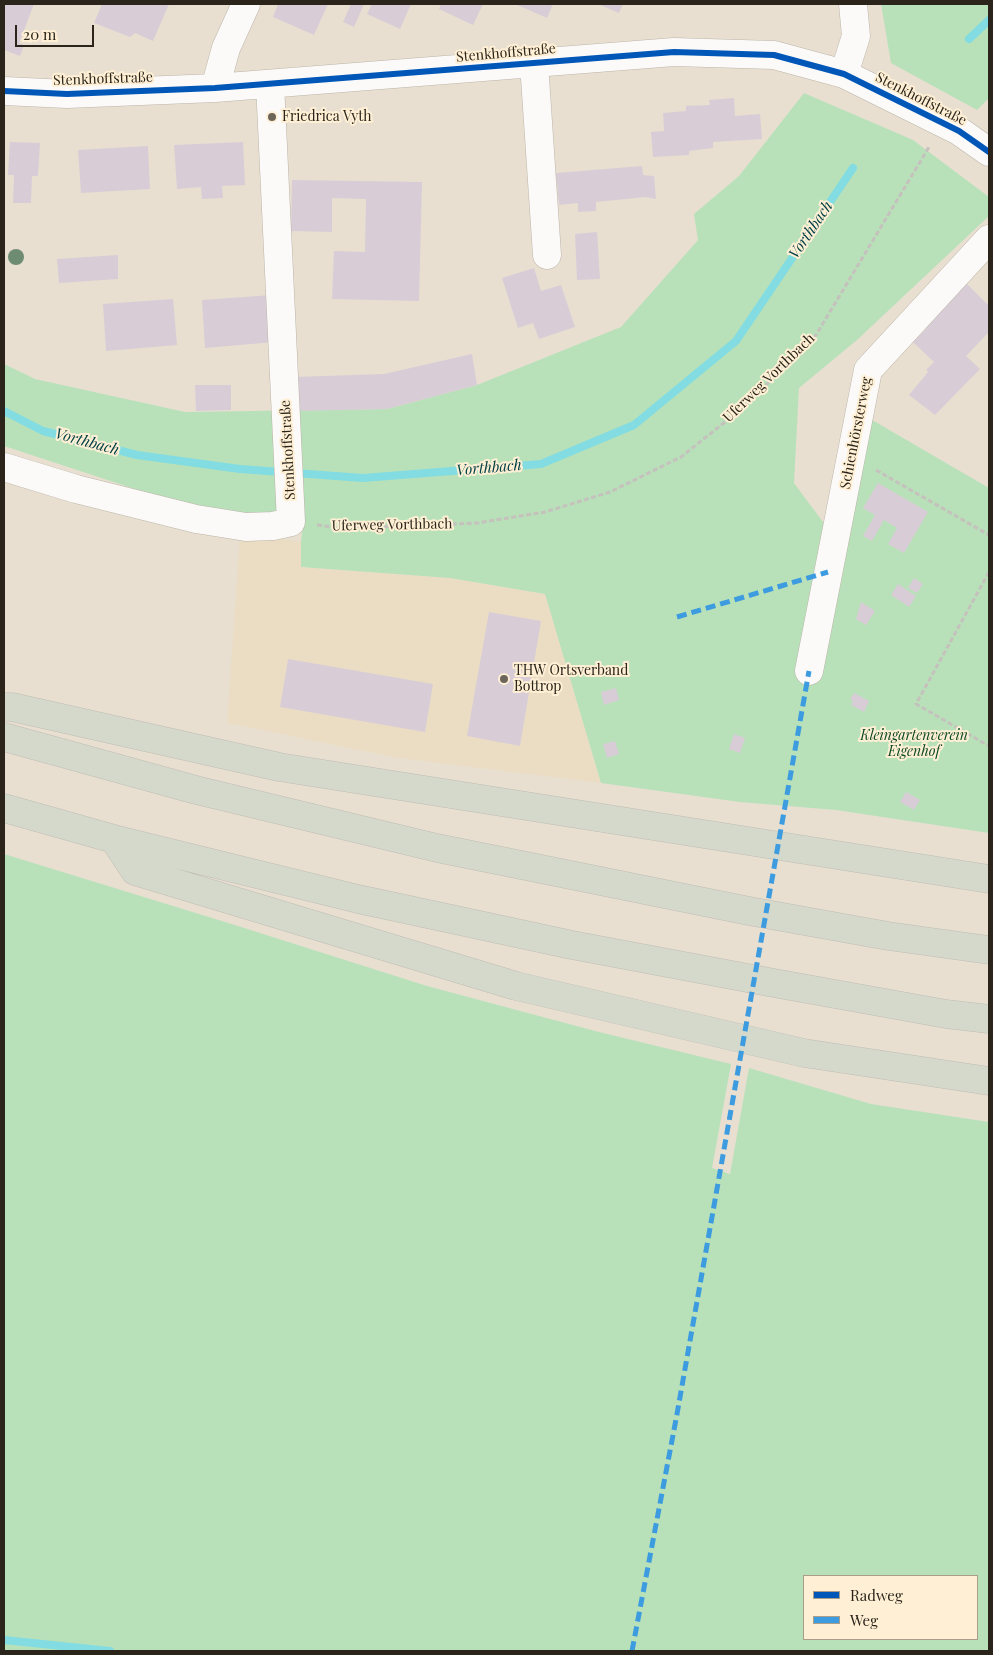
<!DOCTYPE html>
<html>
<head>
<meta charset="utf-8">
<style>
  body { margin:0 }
  #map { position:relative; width:993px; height:1655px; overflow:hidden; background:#e8dfd1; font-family:"Playfair Display",serif }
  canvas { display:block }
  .frame { position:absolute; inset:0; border:5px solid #2a241a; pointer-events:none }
  .legend { position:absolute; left:803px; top:1575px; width:175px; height:65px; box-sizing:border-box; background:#fff0d5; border:1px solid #aa9e8a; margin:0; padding:6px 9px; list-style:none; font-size:15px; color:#2a241a }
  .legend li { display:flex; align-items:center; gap:10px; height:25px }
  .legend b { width:25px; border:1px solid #aa9e8a }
  .scale { position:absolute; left:15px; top:25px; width:79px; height:22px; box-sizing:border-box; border:2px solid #2a241a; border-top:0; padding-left:6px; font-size:15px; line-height:18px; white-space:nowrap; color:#2a241a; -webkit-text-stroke:4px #fff0d5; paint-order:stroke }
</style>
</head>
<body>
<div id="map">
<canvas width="993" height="1655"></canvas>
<div class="frame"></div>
<ul class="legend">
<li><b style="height:6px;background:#0057b8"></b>Radweg</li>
<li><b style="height:6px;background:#3d9cdf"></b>Weg</li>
</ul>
<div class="scale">20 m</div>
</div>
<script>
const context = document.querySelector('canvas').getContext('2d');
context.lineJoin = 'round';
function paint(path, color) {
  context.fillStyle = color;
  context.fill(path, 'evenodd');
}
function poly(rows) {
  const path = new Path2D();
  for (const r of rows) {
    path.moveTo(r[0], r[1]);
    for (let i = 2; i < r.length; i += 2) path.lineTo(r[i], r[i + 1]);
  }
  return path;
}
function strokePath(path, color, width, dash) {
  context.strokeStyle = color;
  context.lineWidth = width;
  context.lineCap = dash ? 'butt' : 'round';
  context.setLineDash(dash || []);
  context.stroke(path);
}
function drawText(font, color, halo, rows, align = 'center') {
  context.font = font + ' "Playfair Display",serif';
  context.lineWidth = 4;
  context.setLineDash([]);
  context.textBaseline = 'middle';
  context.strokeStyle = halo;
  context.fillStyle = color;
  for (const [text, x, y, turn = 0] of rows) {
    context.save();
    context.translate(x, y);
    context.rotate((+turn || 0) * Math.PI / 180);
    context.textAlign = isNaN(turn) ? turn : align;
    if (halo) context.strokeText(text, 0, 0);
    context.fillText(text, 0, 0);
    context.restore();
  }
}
paint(poly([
  [240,535,301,541,301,567,450,578,545,594,601,783,398,758,227,723]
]), '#ebddc4');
paint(poly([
  [881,4,989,4,989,98,977,110,891,63],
  [804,93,913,140,989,197,989,216,857,340,799,388,794,483,826,526,867,417,989,488,989,833,836,810,740,802,601,783,545,594,450,578,301,567,301,541,305,511,214,515,4,446,4,364,35,379,185,412,387,409,477,385,621,327,698,240,694,214,739,176],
  [4,854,238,926,427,986,599,1032,731,1064,712,1168,730,1174,749,1068,871,1104,989,1122,989,1651,4,1651],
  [804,1576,977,1576,977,1639,804,1639]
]), '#b8e1ba');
strokePath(poly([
  [969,39,989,20],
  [4,411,43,431,137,455,240,469,363,478,541,464,634,425,736,341,853,168],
  [4,1640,110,1651]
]), '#82dce1', 8);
paint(poly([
  [4,4,34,4,19,43,24,45,20,56,4,50],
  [102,4,169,4,153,41,135,33,130,37,94,23],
  [278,4,328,4,314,35,273,17],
  [351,4,364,4,354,27,343,22],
  [372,4,411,4,400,29,367,14],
  [441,4,483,4,473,25,439,9],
  [515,4,553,4,547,18],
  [598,4,623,4,619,13],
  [734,98,735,116,760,114,762,139,713,142,713,148,689,151,689,155,653,157,651,132,664,131,663,113,686,111,686,106,710,105,709,100],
  [10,142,40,143,38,176,32,176,31,203,13,203,14,175,8,175],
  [243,142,245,185,222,186,223,198,202,199,201,187,177,189,174,145],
  [148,146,150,189,81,193,78,150],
  [642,166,643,175,654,176,656,199,645,197,596,202,596,211,578,212,578,203,559,205,556,173],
  [292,180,422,182,419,301,332,299,334,251,365,252,366,199,332,198,332,232,291,231],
  [597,232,600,279,577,280,575,234],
  [118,255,118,279,59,283,57,259],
  [534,268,541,291,561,285,575,327,539,339,533,323,518,328,502,278],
  [965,282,987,304,989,303,989,332,966,356,980,369,935,415,909,395,928,372,926,370,934,362,913,342,927,328,924,326],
  [272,295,275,342,205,348,202,300],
  [173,299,177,345,106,351,103,304],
  [472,354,477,385,387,409,295,411,294,377,384,374],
  [195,385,231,385,231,410,196,411],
  [878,483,928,512,904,553,888,544,897,528,884,520,872,541,863,536,875,515,863,508],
  [914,578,923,584,917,593,908,588],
  [898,584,916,596,909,607,891,595],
  [861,602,875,611,866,625,856,619],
  [489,612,541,621,520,746,467,736],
  [288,659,433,684,425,732,280,707],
  [616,688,619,700,604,705,601,692],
  [854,693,869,701,864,712,851,705,853,701,850,699],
  [734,734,745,738,740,753,729,749],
  [615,741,619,754,607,758,603,744],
  [906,792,920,800,914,810,900,802]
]), '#d8cdd6');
const minor = poly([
  [534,63,547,255],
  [844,74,856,36,853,4],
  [215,88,226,48,246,4],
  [4,91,67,94,215,88,674,52,774,55,844,74,959,131,989,152],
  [4,467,76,489,196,519,246,527,273,526,291,522,270,84],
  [809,671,868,370,989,239]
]);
const highway = poly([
  [4,707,12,707,279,767,989,879],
  [4,737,196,790,437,848,749,911,888,936,989,950],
  [4,808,114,839,358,899,572,945,774,983,946,1014,989,1019],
  [114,839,135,871,516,986,804,1053,989,1081]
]);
strokePath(minor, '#bbb4a9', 29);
strokePath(highway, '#c0bcb4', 29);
strokePath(poly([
  [876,470,989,535],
  [317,525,342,528,477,523,545,512,610,492,681,457,745,406,816,335,929,147],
  [989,572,916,704,989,746]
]), '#c5c1bc', 3, [5, 2.5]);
strokePath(minor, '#fcfaf8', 28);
strokePath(highway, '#d4d9cb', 28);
strokePath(poly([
  [677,617,828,572],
  [632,1651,677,1414,809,671]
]), '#3d9cdf', 5, [10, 5]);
strokePath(poly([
  [4,91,67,94,215,88,674,52,774,55,844,74,959,131,989,152]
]), '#0057b8', 6);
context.fillStyle = '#6e8c72';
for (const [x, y] of [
  [16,257]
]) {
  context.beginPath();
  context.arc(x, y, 8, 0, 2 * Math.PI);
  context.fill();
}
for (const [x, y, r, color] of [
  [272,117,5,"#6c655a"],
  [504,679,5,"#6c655a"]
]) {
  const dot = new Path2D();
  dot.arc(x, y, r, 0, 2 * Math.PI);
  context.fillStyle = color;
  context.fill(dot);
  strokePath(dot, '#fff0d5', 2);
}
drawText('14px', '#2a241a', '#fff0d5', [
  ["Stenkhoffstraße",506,53,-5],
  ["Stenkhoffstraße",103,79,-2],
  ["Stenkhoffstraße",921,99,27],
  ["Uferweg Vorthbach",769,378,-44],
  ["Schienhörsterweg",856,433,-79],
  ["Stenkhoffstraße",288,450,-93],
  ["Uferweg Vorthbach",392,525,-1]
]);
drawText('14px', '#2a241a', '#fff0d5', [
  ["Friedrica Vyth",282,117],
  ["THW Ortsverband",514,671],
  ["Bottrop",514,687]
], 'left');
drawText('italic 14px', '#0b4924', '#fff0d5', [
  ["Kleingartenverein",914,736],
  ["Eigenhof",914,752]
]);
drawText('italic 15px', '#004045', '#fff0d5', [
  ["Vorthbach",811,230,-56],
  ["Vorthbach",87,442,15],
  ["Vorthbach",489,468,-5]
]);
</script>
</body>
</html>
